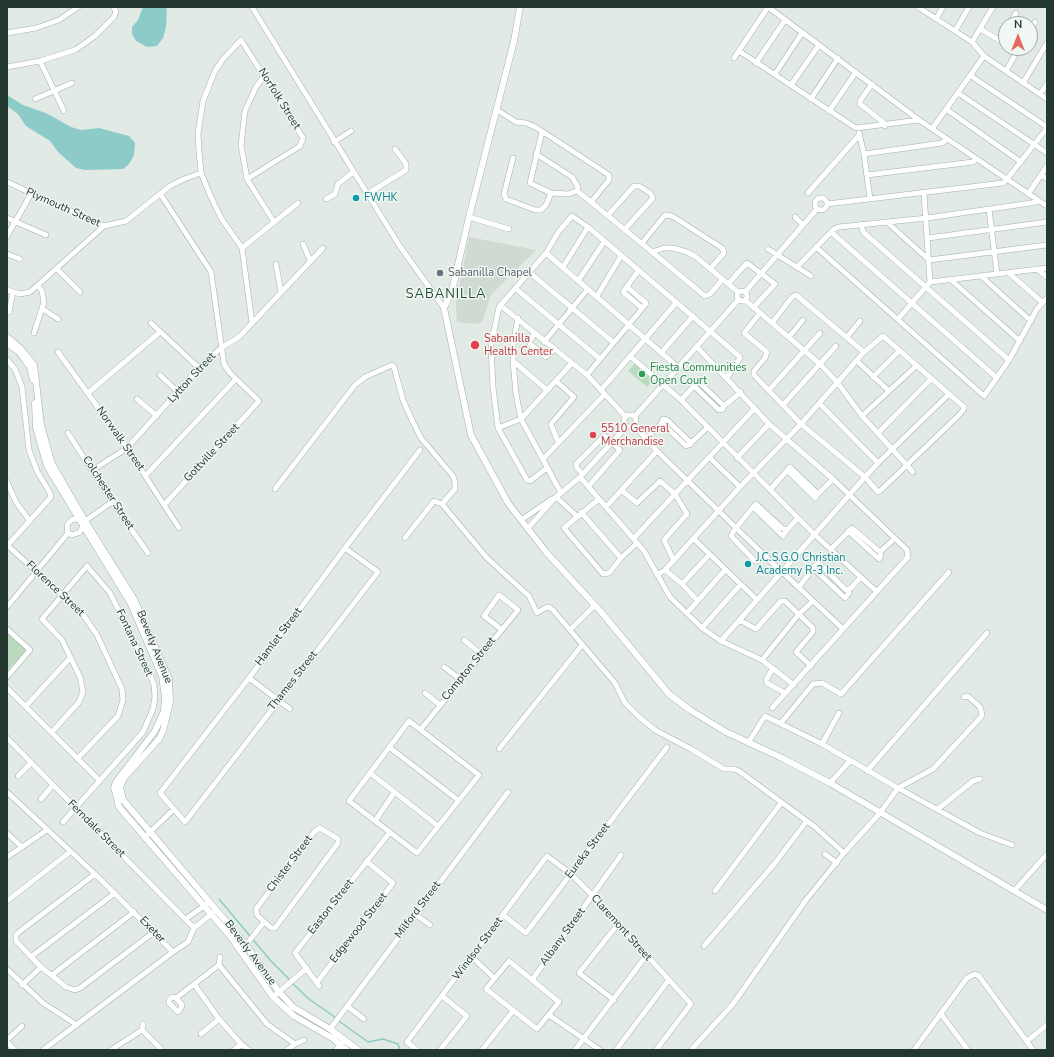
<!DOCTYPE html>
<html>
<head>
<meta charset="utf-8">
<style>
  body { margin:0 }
  #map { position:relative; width:1054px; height:1057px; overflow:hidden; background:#e1eae4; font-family:"Nunito Sans",sans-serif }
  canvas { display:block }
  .frame { position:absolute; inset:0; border:8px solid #23392f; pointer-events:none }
  .north { position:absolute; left:998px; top:16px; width:40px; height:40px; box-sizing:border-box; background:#f1f7f3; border:1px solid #9faba5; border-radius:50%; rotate:0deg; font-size:11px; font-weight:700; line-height:16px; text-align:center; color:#23392f }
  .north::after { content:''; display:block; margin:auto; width:14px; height:18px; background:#e76862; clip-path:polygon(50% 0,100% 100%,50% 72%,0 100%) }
</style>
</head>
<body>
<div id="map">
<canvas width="1054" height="1057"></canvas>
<div class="frame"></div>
<div class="north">N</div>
</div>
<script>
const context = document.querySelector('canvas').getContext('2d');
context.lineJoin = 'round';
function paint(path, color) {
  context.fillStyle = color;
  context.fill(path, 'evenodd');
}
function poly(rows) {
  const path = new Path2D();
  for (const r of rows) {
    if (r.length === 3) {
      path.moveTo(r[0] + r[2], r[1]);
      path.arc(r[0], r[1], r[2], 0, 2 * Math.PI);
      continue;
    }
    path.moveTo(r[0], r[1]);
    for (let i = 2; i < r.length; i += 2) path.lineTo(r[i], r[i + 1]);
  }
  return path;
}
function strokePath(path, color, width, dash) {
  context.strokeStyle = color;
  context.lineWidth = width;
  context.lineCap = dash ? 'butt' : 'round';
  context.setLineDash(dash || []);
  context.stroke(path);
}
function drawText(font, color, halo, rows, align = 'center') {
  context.font = font + ' "Nunito Sans",sans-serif';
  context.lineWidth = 3;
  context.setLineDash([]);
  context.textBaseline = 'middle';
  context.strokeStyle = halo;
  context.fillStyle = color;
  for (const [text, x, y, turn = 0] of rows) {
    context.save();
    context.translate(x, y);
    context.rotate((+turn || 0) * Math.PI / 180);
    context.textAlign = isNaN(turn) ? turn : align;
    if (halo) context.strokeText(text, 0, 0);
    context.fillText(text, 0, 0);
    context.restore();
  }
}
paint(poly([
  [469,237,536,250,491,295,482,322,477,324,457,322,456,304]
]), '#cfdad3');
paint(poly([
  [637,361,656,377,647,387,628,371],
  [7,630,28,649,7,671]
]), '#bbdabd');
paint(poly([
  [143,7,167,7,166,27,163,38,157,46,147,47,136,41,132,34,132,27,138,20],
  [7,95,23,105,48,114,71,127,81,130,99,128,129,136,135,143,134,155,129,164,123,169,85,170,76,168,58,152,50,141,26,126,18,114,7,106]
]), '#8dcbc8');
strokePath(poly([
  [219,899,271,961,290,980],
  [292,983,309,999,336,1018],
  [339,1021,368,1042,383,1039,398,1044,400,1050]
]), '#8dcbc8', 1.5);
const minor = poly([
  [252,7,399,245,444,308],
  [918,7,972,42,984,56,932,129],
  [936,19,943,7],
  [1010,24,1016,13],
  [980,29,1006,44],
  [955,31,969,7],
  [1030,31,1035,22],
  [7,33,36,28,59,20,78,7],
  [1000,40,1006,30],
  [972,42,993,7],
  [739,51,856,128,919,120,1047,206],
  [984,56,1047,99],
  [734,58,768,7,819,45],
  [40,61,64,111],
  [756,63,785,20],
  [7,67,40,61,75,50,95,36,114,17,116,11,113,7],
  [1006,71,1019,48],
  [775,74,802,33],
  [264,76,256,87,245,111,241,145,247,179,274,222],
  [971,76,1047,127],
  [1023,83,1047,43],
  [872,84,860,101,860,104,883,122,885,126],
  [791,85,819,45,919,120],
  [958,93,1047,153],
  [1040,94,1047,84],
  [35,99,72,83],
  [811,99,838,58],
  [946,109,1021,162],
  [497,110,516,122,526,123,537,128,609,175,609,180,591,202,577,191,568,194,551,193,530,183,542,132],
  [829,111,856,72],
  [859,133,864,154,870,199],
  [334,142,351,131],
  [536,154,572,177,578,187,577,191],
  [864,154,942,143,947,139],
  [513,158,504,194,506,199,535,210,541,210,546,205,551,193],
  [867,175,973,162,976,159],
  [1041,175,1047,179],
  [247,179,300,146,303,138,241,40,223,59,215,71,203,101,198,133,199,151,201,173,211,197,221,218,242,248,252,323],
  [7,182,104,226,126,221,170,186,184,179,201,173],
  [808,193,860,134],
  [367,194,406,170,406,164,395,149],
  [1028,194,1047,166],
  [161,195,211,272,224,364,230,373,259,401,165,504],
  [821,204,6],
  [326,199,335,194,338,184,352,173],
  [591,202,652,252,664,248,673,248,687,252,696,257,738,292],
  [827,204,1003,183,1007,179,1047,128],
  [989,209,997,274],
  [608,215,634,186,639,186,650,193,653,198,626,228],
  [469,217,509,229],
  [795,217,803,225],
  [7,218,46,235],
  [887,222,929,260,1047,245],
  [861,224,863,232,1009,360],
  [831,232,997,378],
  [7,236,31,194],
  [928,238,1047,222],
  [642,243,665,215,672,216,722,248,724,253,710,269],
  [303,244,310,260],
  [816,247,984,396,1009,360,1037,309,1047,298],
  [242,248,298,203],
  [768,249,811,276],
  [652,252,705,296,710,294,722,280],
  [546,253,679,368],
  [7,254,20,259],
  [276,264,281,292],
  [563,267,588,227],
  [797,267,834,229,839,227,927,218,1031,203,1039,201],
  [57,269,80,292],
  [1037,269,1047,277],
  [639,270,623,292,642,308],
  [530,273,613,342],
  [1009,273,1042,302],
  [981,276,1031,321],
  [951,280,1020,341],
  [578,281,604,242],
  [930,282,1047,268],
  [728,284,747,263,775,284,753,308],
  [515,288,599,358],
  [7,290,20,294,30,292,104,226],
  [742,296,5],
  [745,292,817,209],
  [597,296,621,256],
  [745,300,820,364,837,382,862,416,913,472],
  [500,305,587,375,626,417],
  [43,309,58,319],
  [9,312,13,292],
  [760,313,744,333,767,352,765,358,754,371,754,375,801,424,865,477,878,463],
  [518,318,513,345,513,361,516,394,521,419,561,493],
  [898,319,930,282,924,193],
  [151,323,199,368],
  [772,323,792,297,796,295,864,352],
  [34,333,44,302,42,291,38,286],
  [535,333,530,340,530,344,546,357,555,349],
  [789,337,803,320],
  [847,337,860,321],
  [544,342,588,289],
  [697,347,769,424,833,479,907,550,908,557,772,708],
  [58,352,127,448,179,528],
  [661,353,693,316],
  [631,357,681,400,814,534,876,591],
  [7,360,15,369,22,387,29,450,37,471,50,493,51,497,7,546],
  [513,361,547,390],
  [857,361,889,391],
  [160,375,178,392],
  [587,375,645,305,646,303,627,287],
  [873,377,899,351],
  [556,381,574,397,551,424,558,442],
  [698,381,724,406,723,409,719,410,694,386,698,381],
  [601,390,676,303],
  [769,390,820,333],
  [88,393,160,332],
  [137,399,157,416],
  [681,400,694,386],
  [819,403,878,463,949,394],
  [783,405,836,346],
  [724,406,741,392],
  [630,421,6],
  [635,416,739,299],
  [862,416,916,366],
  [663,419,667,420,691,443,691,444,686,446,662,423,663,419],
  [635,426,657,451,764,555,843,629],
  [498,428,521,419,572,363],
  [68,433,112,502,148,553],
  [878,433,931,379],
  [646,438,662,423],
  [691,443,708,427],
  [709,457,740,487],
  [737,458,769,424],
  [543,459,604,395],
  [547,468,530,481,527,480,498,428,493,387,491,345,499,307,546,253,559,231,572,216,588,227,739,356,740,358,727,377],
  [93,470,127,448,199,368,221,348,239,337,323,248],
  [787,470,815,498,818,494],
  [583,474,577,468,576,464,603,437,605,436,620,450,588,487],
  [146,475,236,379],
  [580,477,644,551,670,597,702,628,721,641,762,660,794,685],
  [7,482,16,502,29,520],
  [275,489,355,385,365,377,392,365,394,367,403,400,412,420,421,438,453,476,455,482,455,489,442,504],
  [621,490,637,503,660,481,675,494,687,514,664,540,673,559],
  [770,490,790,467,818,494,833,479],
  [556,497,577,516],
  [599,499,564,528,603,574,609,573,621,558,637,543],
  [606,507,657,451],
  [753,507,783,536,787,530],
  [581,512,621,558],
  [75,519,85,521,80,532,72,535,68,533,67,525,71,520,75,519],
  [521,520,552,499],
  [85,521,112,502],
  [527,529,555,498,580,477,627,426],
  [848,531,879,559,881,555,880,552],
  [405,538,434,501,442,504,487,558,529,596,537,613,545,608,549,607,553,610,615,683,625,703,638,716,655,730,691,749,724,769,734,769,739,771,815,827,844,853],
  [634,538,755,408],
  [694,539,756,599],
  [7,545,82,613,97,635,122,689,123,700,118,716,77,759],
  [345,548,378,572,185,822,160,793,249,678,345,548,420,450],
  [831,549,852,528,880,552,894,539],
  [764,555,758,561,755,561,731,536,733,532,753,507,756,504,782,528,787,530,798,518],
  [813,568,845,598,849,593,848,590],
  [665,570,682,584,697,600],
  [657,575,665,570,740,487,801,424,864,352,883,336,964,407,964,409,959,415,880,491,878,492,865,477,721,641],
  [682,584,709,555],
  [799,587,815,566,818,564,821,565,846,590,851,588,860,578],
  [7,607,68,533],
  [687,613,725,570],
  [739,620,756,629,781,601,785,601,813,628,813,632,796,652,811,666],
  [702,628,740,585],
  [7,629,30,650,7,677],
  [570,630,594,606],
  [464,640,481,654],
  [762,660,799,614,813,601],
  [444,667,460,679],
  [773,668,766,680,767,683,785,693],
  [249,678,290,709],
  [7,688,100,781],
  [425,693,440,705],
  [964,697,968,696,980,707,982,714,981,717,933,769,898,788,980,833,1012,845],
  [26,706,70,658],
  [409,721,479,775,417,853,349,801,409,721],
  [781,723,813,684,822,683,841,694,949,572],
  [421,729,518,610,499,595,484,616,501,629],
  [52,732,79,702,83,692,80,677,62,640,42,619,87,566,110,593,117,607,149,672,154,685,155,697,153,709,143,732,63,822],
  [7,738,194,928,214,912],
  [822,744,839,713],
  [389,747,458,800],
  [499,749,582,645],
  [867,771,987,633],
  [370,773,438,826],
  [18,776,31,763],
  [830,783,850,761],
  [7,792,95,874,173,952,43,1050],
  [41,799,53,785],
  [938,809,973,781,980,779],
  [375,821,394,793],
  [320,828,338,839,338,843,275,928,271,928,257,915,256,909,315,831,320,828],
  [7,833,22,847],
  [145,837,174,809],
  [825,854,837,863],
  [7,857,47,830],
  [95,874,19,932,16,935,16,941,41,967,66,987,75,990,80,988,154,932],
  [1015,890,1047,854],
  [715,891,781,803],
  [7,901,70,852],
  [415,914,430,925],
  [503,915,526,933,667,747],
  [187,918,207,904],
  [246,945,264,922],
  [704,946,775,863,806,822],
  [173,952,188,942,194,928],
  [295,953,390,832],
  [295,953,319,986],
  [32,956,115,893],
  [220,957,219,965,267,1024,295,1044,304,1040],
  [472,957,494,978],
  [509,961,559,1002,537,1029,486,989,509,961],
  [7,969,43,1003,77,1025],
  [52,975,134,912],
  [532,980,621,855],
  [318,981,393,883,366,861],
  [194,984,219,1019,241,1044,249,1050],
  [22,985,41,967],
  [273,997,307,968],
  [176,998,182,1005,181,1008,178,1012,169,1003,169,1000,172,997,176,998,219,965],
  [614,1000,579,973,618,924],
  [347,1006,364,1019],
  [941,1014,968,1050],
  [549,1015,600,1050],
  [330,1029,508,792],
  [142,1030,162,1050],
  [201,1034,219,1019],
  [7,1040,22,1026],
  [1027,1041,1047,1025],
  [7,1042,15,1050],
  [111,1050,142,1030,143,1024],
  [234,1050,241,1044],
  [287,1050,295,1044],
  [336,1050,343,1042],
  [417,1050,407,1042,547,856,571,874,593,896,691,1004,656,1050],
  [440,1050,467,1016,442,996],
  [482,1050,513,1011],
  [575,1050,646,956],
  [616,1050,668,981],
  [691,1050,733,1004,806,900,844,853,880,813,898,788,822,744,765,716,748,743],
  [914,1050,967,978,975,974,979,976,1033,1050]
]);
const tertiary = poly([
  [520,7,514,41,469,217,452,291,444,308,471,435,508,503,546,552,602,613,669,694,690,710,726,732,782,758,830,783,1047,910],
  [7,337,20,348,34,365,41,425,52,464,85,521,134,599,169,679,170,702,163,731,159,739,124,778,120,787,123,800,246,945,279,992,293,1007,330,1029,358,1050],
  [7,343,18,351,25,360,30,367,33,380],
  [35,403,36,428,47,466,131,604,162,676,165,697,164,711,155,731,116,782,114,787,119,807,230,936,273,997,294,1016,332,1038,347,1050]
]);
strokePath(minor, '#a4b1aa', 6);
strokePath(tertiary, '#a4b1aa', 7);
strokePath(minor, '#fff', 5);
strokePath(tertiary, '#fff', 6);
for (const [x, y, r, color] of [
  [356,198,4,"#0f9aa8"],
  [440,273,4,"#6b7280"],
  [475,345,5,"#e0444e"],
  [642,374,4,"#2e9e5b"],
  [593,435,4,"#e0444e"],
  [748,564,4,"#0f9aa8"]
]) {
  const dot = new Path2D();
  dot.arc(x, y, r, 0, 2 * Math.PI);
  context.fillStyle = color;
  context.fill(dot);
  strokePath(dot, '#f1f7f3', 1.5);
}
drawText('11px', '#23392f', '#f1f7f3', [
  ["Norfolk Street",279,99,58],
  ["Plymouth Street",63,208,24],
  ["Lytton Street",192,378,-47],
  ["Norwalk Street",120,439,55],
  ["Gottville Street",212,453,-47],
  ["Colchester Street",108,493,57],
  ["Florence Street",55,589,43],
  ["Hamlet Street",279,637,-53],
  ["Fontana Street",134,643,65],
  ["Beverly Avenue",154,647,68],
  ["Compton Street",469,669,-51],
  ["Thames Street",293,681,-52],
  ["Ferndale Street",96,829,45],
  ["Eureka Street",588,851,-53],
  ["Chister Street",290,864,-53],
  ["Easton Street",331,907,-52],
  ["Milford Street",418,910,-53],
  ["Edgewood Street",359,928,-52],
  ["Claremont Street",621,928,48],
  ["Exeter",152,930,46],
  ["Albany Street",563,937,-54],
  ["Windsor Street",478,949,-53],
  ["Beverly Avenue",250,953,53]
]);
drawText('11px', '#0d838f', '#f1f7f3', [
  ["FWHK",364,198],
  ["J.C.S.G.O Christian",756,558],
  ["Academy R-3 Inc.",756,571]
], 'left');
drawText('11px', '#5b616d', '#f1f7f3', [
  ["Sabanilla Chapel",448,273]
], 'left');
drawText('11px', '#be3a42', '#f1f7f3', [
  ["Sabanilla",484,339],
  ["Health Center",484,352],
  ["5510 General",601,429],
  ["Merchandise",601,442]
], 'left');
drawText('11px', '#27864d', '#f1f7f3', [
  ["Fiesta Communities",650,368],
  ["Open Court",650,381]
], 'left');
context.letterSpacing = '1px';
drawText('13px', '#204a37', '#f1f7f3', [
  ["SABANILLA",446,295]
]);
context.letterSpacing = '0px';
</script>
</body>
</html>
